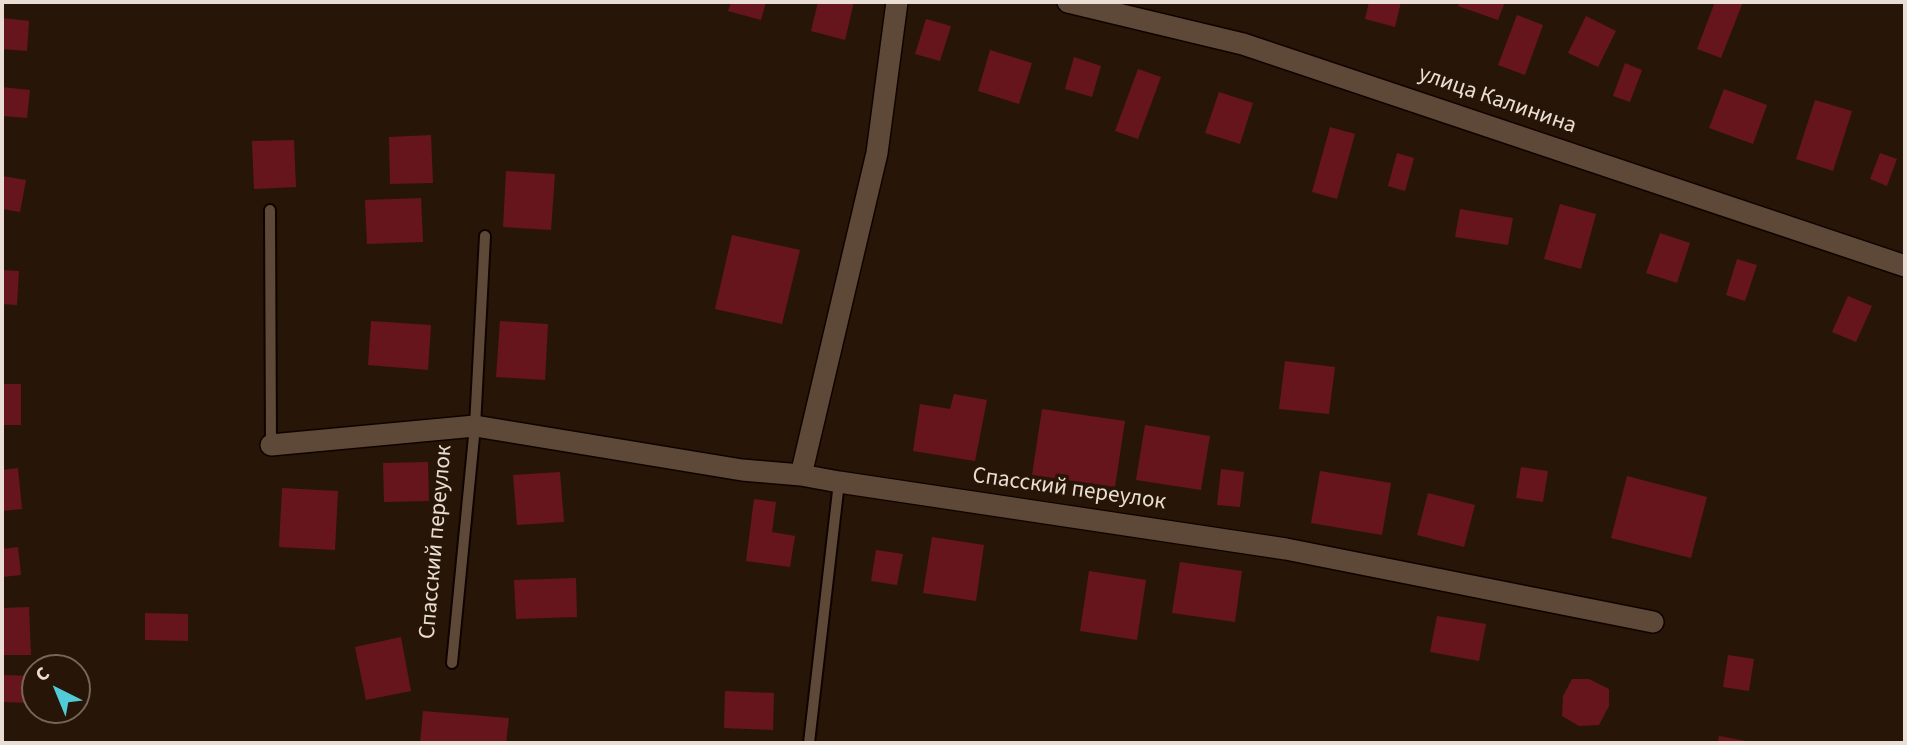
<!DOCTYPE html>
<html>
<head>
<meta charset="utf-8">
<style>
  body { margin:0 }
  #map { position:relative; width:1907px; height:745px; overflow:hidden; background:#271607; font-family:"Source Sans 3",sans-serif }
  canvas { display:block }
  .frame { position:absolute; inset:0; border:4px solid #eaded4; pointer-events:none }
  .north { position:absolute; left:21px; top:654px; width:70px; height:70px; box-sizing:border-box; background:#271607; border:2px solid #756659; border-radius:50%; rotate:317deg; font-size:19px; font-weight:700; line-height:28px; text-align:center; color:#eaded4 }
  .north::after { content:''; display:block; margin:auto; width:24px; height:32px; background:#52cbd9; clip-path:polygon(50% 0,100% 100%,50% 72%,0 100%) }
</style>
</head>
<body>
<div id="map">
<canvas width="1907" height="745"></canvas>
<div class="frame"></div>
<div class="north">С</div>
</div>
<script>
const context = document.querySelector('canvas').getContext('2d');
context.lineJoin = 'round';
function paint(path, color) {
  context.fillStyle = color;
  context.fill(path, 'evenodd');
}
function poly(rows) {
  const path = new Path2D();
  for (const r of rows) {
    path.moveTo(r[0], r[1]);
    for (let i = 2; i < r.length; i += 2) path.lineTo(r[i], r[i + 1]);
  }
  return path;
}
function strokePath(path, color, width, dash) {
  context.strokeStyle = color;
  context.lineWidth = width;
  context.lineCap = dash ? 'butt' : 'round';
  context.setLineDash(dash || []);
  context.stroke(path);
}
function drawText(font, color, halo, rows, align = 'center') {
  context.font = font + ' "Source Sans 3",sans-serif';
  context.lineWidth = 7;
  context.setLineDash([]);
  context.textBaseline = 'middle';
  context.strokeStyle = halo;
  context.fillStyle = color;
  for (const [text, x, y, turn = 0] of rows) {
    context.save();
    context.translate(x, y);
    context.rotate((+turn || 0) * Math.PI / 180);
    context.textAlign = isNaN(turn) ? turn : align;
    if (halo) context.strokeText(text, 0, 0);
    context.fillText(text, 0, 0);
    context.restore();
  }
}
paint(poly([
  [731,2,766,2,761,20,728,11],
  [818,2,854,2,845,40,811,31],
  [1369,2,1401,2,1395,27,1365,19],
  [1460,2,1505,2,1498,20,1458,6],
  [1715,2,1743,2,1721,58,1697,49],
  [1517,15,1543,25,1525,75,1498,65],
  [1586,16,1616,31,1598,67,1568,53],
  [2,18,29,21,27,51,2,49],
  [926,19,951,26,940,61,915,54],
  [990,50,1032,63,1019,104,978,91],
  [1074,57,1101,66,1092,97,1065,89],
  [1625,63,1642,70,1630,102,1613,96],
  [1138,69,1161,77,1138,139,1115,131],
  [2,87,30,90,27,118,2,116],
  [1724,89,1767,105,1753,144,1709,128],
  [1219,92,1253,103,1240,144,1205,133],
  [1815,100,1852,111,1833,171,1796,159],
  [1330,127,1355,134,1337,199,1312,192],
  [431,135,433,183,390,184,389,137],
  [294,140,296,187,254,189,252,141],
  [1397,153,1414,158,1405,191,1388,186],
  [1880,153,1897,159,1887,186,1870,179],
  [506,171,555,174,551,230,503,227],
  [2,176,26,180,20,212,2,209],
  [421,198,423,242,367,244,365,200],
  [1560,204,1596,214,1581,269,1544,259],
  [1460,209,1513,218,1508,245,1455,237],
  [1660,233,1690,243,1677,283,1646,273],
  [732,235,800,250,782,324,715,309],
  [1737,259,1757,265,1745,301,1726,295],
  [2,270,19,271,17,305,2,304],
  [1848,296,1872,306,1856,342,1832,332],
  [371,321,431,325,428,370,368,365],
  [500,321,548,324,545,380,496,377],
  [1285,361,1335,367,1329,414,1279,409],
  [2,384,21,384,21,425,2,425],
  [954,394,987,400,975,461,913,451,920,404,950,409],
  [1042,409,1125,421,1115,487,1032,475],
  [1145,425,1210,436,1201,490,1136,480],
  [428,462,429,501,384,502,383,463],
  [1521,467,1548,471,1543,502,1516,498],
  [18,468,22,509,2,511,2,470],
  [1221,469,1244,472,1240,507,1217,505],
  [1320,471,1391,483,1382,535,1311,523],
  [560,472,564,522,517,525,513,475],
  [1627,476,1707,497,1691,558,1611,538],
  [282,488,338,491,335,550,279,547],
  [1428,493,1475,505,1464,547,1417,535],
  [754,499,776,502,772,532,795,536,790,567,746,561],
  [932,537,984,545,976,601,923,593],
  [18,547,21,575,2,577,2,549],
  [876,550,903,554,897,585,871,581],
  [1180,562,1242,571,1235,622,1172,613],
  [1089,571,1146,580,1137,640,1080,631],
  [576,578,577,617,516,619,514,580],
  [29,607,31,655,2,655,2,608],
  [145,613,188,614,188,641,145,640],
  [1437,616,1486,624,1479,661,1430,652],
  [401,637,411,691,366,700,355,647],
  [1728,655,1754,659,1749,691,1723,687],
  [2,675,32,676,32,703,2,702],
  [1572,679,1589,679,1609,689,1609,706,1599,725,1579,726,1562,716,1563,696],
  [725,691,774,693,773,730,724,728],
  [423,711,509,718,506,743,420,743],
  [1719,736,1746,741,1745,743,1718,743]
]), '#66151d');
const lane = poly([
  [270,210,271,445],
  [452,663,475,426,485,236],
  [809,743,839,482]
]);
const street = poly([
  [1068,2,1243,44,1905,266],
  [271,445,475,426,742,470,801,475,839,482,1286,549,1653,622],
  [801,475,877,153,897,2]
]);
strokePath(lane, '#0f0300', 14);
strokePath(street, '#0f0300', 24);
strokePath(lane, '#5e4939', 10);
strokePath(street, '#5e4939', 21);
drawText('23px', '#eaded4', '#271607', [
  ["улица Калинина",1497,101,19],
  ["Спасский переулок",1069,490,8],
  ["Спасский переулок",437,542,-85]
]);
</script>
</body>
</html>
